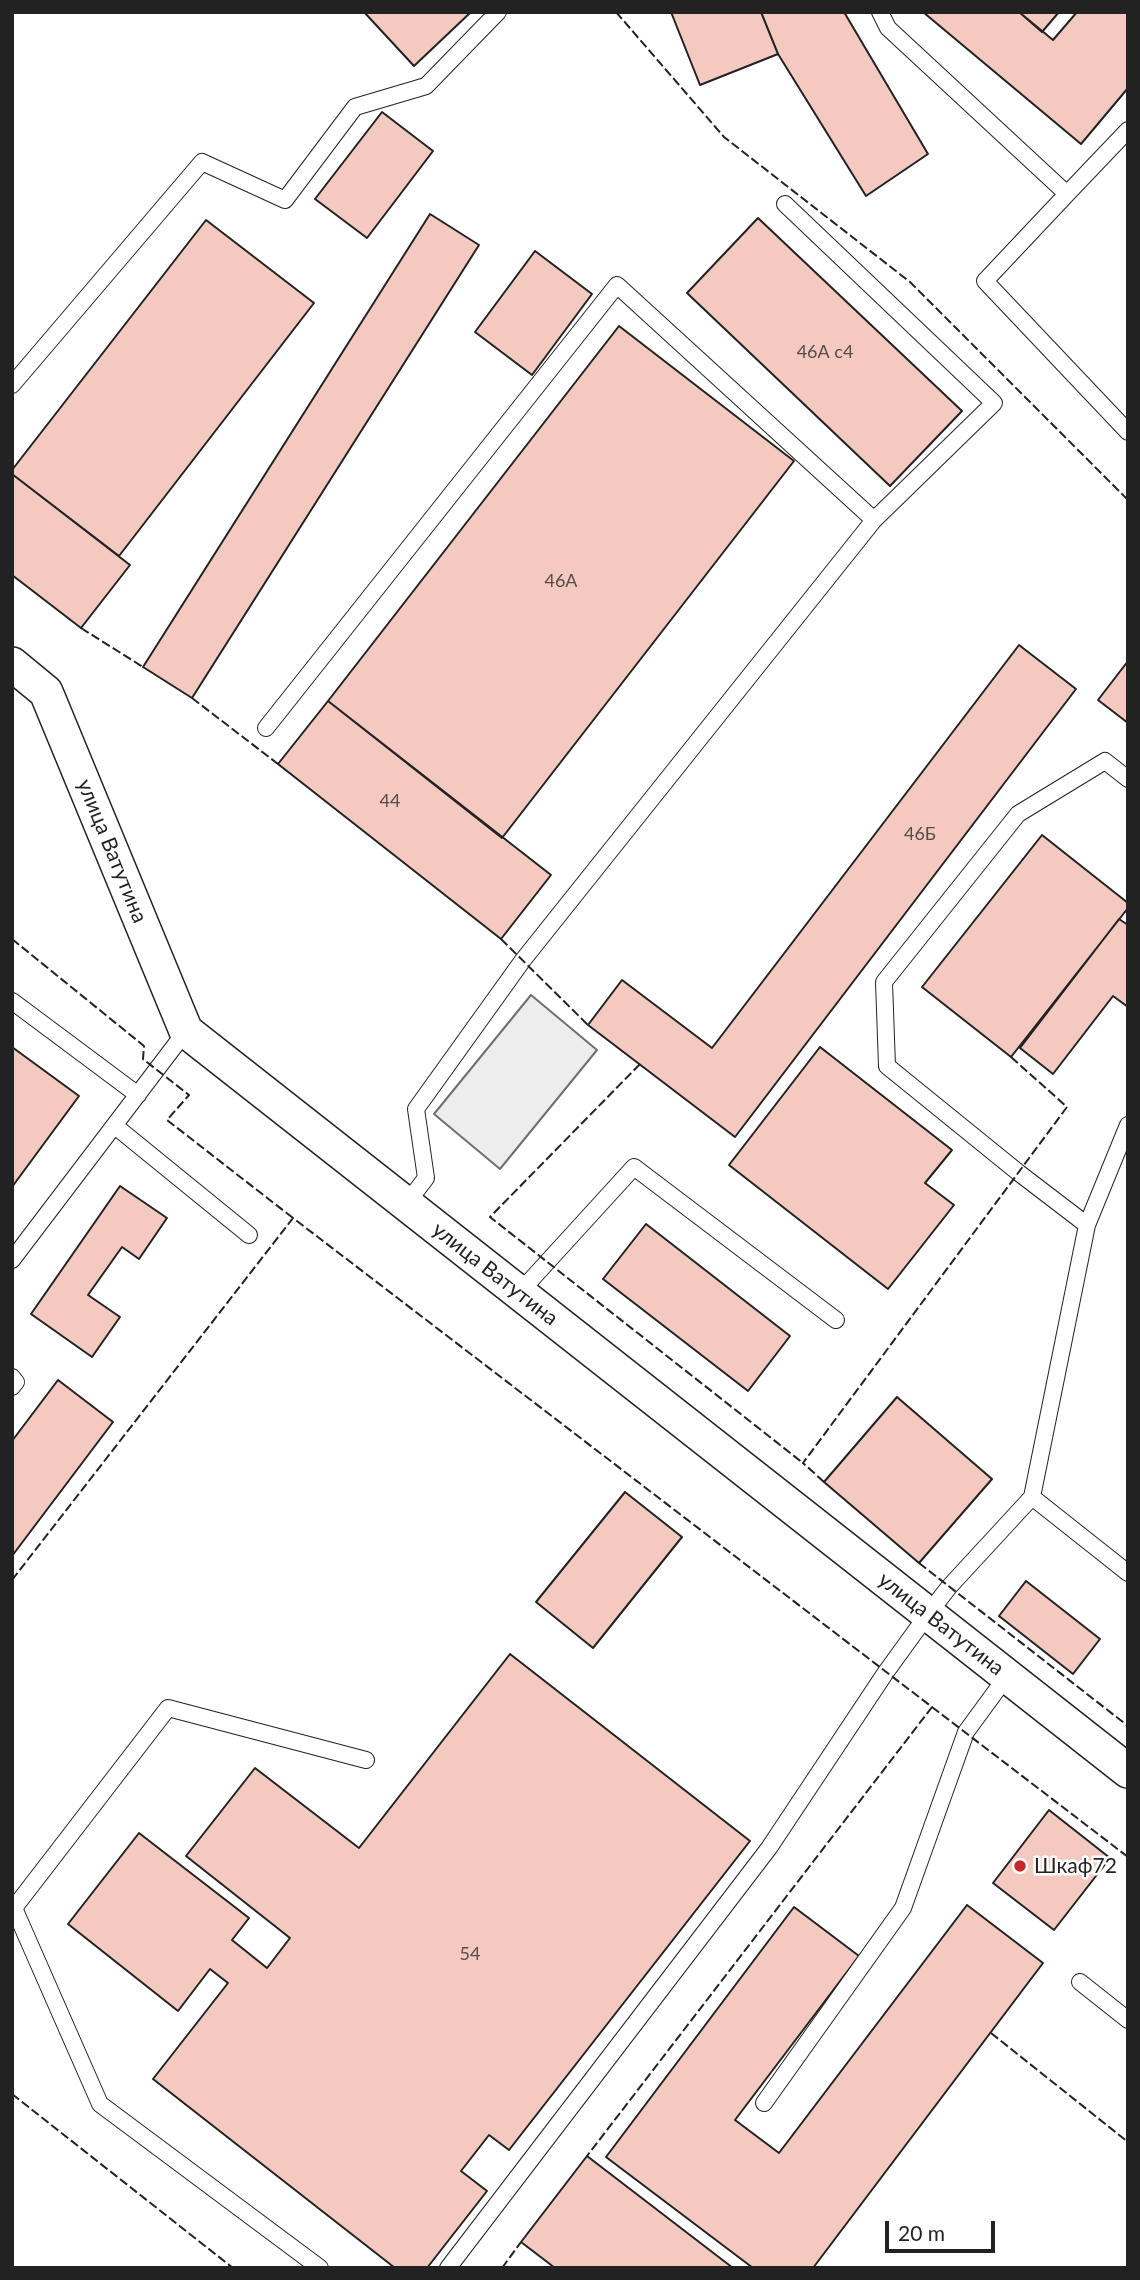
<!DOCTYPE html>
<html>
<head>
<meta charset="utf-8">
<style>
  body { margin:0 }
  #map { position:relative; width:1140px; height:2280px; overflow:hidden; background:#fff; font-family:Lato,sans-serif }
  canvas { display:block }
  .frame { position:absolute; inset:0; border:14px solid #222; pointer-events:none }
  .scale { position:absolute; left:885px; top:2221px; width:110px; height:32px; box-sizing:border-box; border:4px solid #222; border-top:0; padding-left:9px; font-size:21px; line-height:24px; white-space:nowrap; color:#222; -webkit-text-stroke:5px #fff; paint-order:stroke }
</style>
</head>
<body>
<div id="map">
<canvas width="1140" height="2280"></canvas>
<div class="frame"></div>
<div class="scale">20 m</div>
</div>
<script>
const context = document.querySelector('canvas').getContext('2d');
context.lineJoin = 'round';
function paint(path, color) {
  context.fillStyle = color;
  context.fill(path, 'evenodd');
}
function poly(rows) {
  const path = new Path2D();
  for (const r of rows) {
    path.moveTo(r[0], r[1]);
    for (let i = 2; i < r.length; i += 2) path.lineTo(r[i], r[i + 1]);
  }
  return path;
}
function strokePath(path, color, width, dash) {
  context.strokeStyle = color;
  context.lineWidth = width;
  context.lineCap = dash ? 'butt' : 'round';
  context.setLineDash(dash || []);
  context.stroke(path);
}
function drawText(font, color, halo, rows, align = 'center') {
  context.font = font + ' Lato,sans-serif';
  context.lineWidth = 5;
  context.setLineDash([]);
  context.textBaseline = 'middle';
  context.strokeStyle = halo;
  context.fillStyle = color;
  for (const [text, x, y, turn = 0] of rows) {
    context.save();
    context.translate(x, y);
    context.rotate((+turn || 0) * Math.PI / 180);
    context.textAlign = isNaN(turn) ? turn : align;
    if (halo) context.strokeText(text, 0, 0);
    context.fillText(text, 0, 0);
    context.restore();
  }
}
const parking = poly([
  [531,995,597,1050,500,1169,434,1114,531,995]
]);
paint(parking, '#ededed');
strokePath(parking, '#6f6f6f', 2);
const building = poly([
  [364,12,471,12,414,66,364,12],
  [671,12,761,12,778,54,700,85,671,12],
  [761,12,844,12,928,154,866,196,778,54,761,12],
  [923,12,1019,12,1053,40,1077,12,1128,12,1128,88,1081,144,923,12],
  [1019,12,1059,12,1042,32,1019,12],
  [382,112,433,151,367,238,315,199,382,112],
  [430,214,479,245,192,698,143,667,430,214],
  [758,218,962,411,890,486,687,293,758,218],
  [206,220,314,303,119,556,12,474,12,470,206,220],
  [535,251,592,294,532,375,475,332,535,251],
  [619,326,794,461,502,838,328,701,619,326],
  [12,474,130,565,81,628,12,575,12,474],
  [1019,645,1076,689,735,1137,588,1025,622,980,712,1048,1019,645],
  [1128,661,1128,723,1098,700,1128,661],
  [328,701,551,875,501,939,278,764,328,701],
  [1042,835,1128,903,1128,908,1011,1057,922,987,1042,835],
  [1119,919,1128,925,1128,1007,1113,996,1053,1074,1020,1048,1119,919],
  [12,1047,79,1096,12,1187,12,1047],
  [820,1047,952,1150,925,1183,954,1205,888,1289,729,1165,820,1047],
  [120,1186,167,1218,139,1259,122,1247,88,1295,120,1317,92,1357,31,1314,120,1186],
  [646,1224,790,1336,748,1391,603,1279,646,1224],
  [58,1380,113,1422,12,1556,12,1441,58,1380],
  [897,1397,992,1479,919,1563,824,1482,897,1397],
  [625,1492,682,1537,593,1648,536,1602,625,1492],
  [1026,1581,1100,1639,1073,1674,999,1616,1026,1581],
  [510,1654,750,1841,509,2150,489,2135,461,2171,487,2191,427,2268,395,2268,153,2079,228,1983,210,1969,178,2011,68,1924,139,1833,249,1918,232,1940,267,1968,290,1938,186,1856,255,1768,359,1848,510,1654],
  [1049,1810,1110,1858,1054,1930,993,1883,1049,1810],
  [967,1905,1043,1963,813,2268,753,2268,606,2157,794,1907,859,1956,735,2120,779,2153,967,1905],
  [587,2156,733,2268,555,2268,521,2242,587,2156]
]);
paint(building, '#f3c9c0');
strokePath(building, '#222', 2);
const lane = poly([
  [880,12,888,28,1067,194,1128,130],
  [1067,194,985,281,1128,432],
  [12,385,202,162,285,200,355,107,426,86,498,12],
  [266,728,617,285,874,520],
  [12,1001,138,1095],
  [115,1126,249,1235],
  [406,1204,426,1178,416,1109,523,960,874,520,994,403,785,204],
  [1087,1225,1019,1173,887,1066,884,982,1018,814,1105,761,1128,779],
  [12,1260,186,1031],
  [519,1293,634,1167,836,1320],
  [12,1377,16,1382,12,1387],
  [1032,1497,1128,1573],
  [1080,1982,1128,2020],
  [764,2103,903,1908,966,1732,1007,1676],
  [320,2268,100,2104,14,1908,168,1708,366,1760],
  [448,2268,769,1848,886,1672,928,1614,949,1587,1032,1497,1087,1225,1128,1125]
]);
const street = poly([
  [12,664,46,692,186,1031,1128,1771]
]);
strokePath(lane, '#222', 18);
strokePath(street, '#222', 36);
strokePath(lane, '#fff', 16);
strokePath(street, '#fff', 33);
strokePath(poly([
  [616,12,724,137,910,282,1128,500],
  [81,628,143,667],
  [192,698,278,764],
  [12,939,144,1046,143,1059,189,1095,167,1120,293,1218],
  [501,939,588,1025],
  [640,1064,490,1217,803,1463],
  [824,1482,803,1463,1067,1107,1011,1057],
  [919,1563,1128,1726],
  [12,1580,293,1218,932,1707,587,2156],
  [932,1707,1128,1857],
  [991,2033,1128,2142],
  [12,2094,233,2268],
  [502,2268,521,2242]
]), '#222', 2, [9, 3.5]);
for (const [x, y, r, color] of [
  [1020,1866,7,"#c62828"]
]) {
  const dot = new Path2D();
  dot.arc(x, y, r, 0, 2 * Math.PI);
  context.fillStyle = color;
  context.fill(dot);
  strokePath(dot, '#fff', 2.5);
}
drawText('18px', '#564c4a', null, [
  ["46А с4",825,352],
  ["46А",561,581],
  ["44",390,801],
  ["46Б",920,834],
  ["54",470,1954]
]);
drawText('21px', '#222', '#fff', [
  ["улица Ватутина",112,851,68],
  ["улица Ватутина",495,1274,38],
  ["улица Ватутина",941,1624,38]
]);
drawText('21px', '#222', '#fff', [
  ["Шкаф72",1034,1866]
], 'left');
</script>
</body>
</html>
